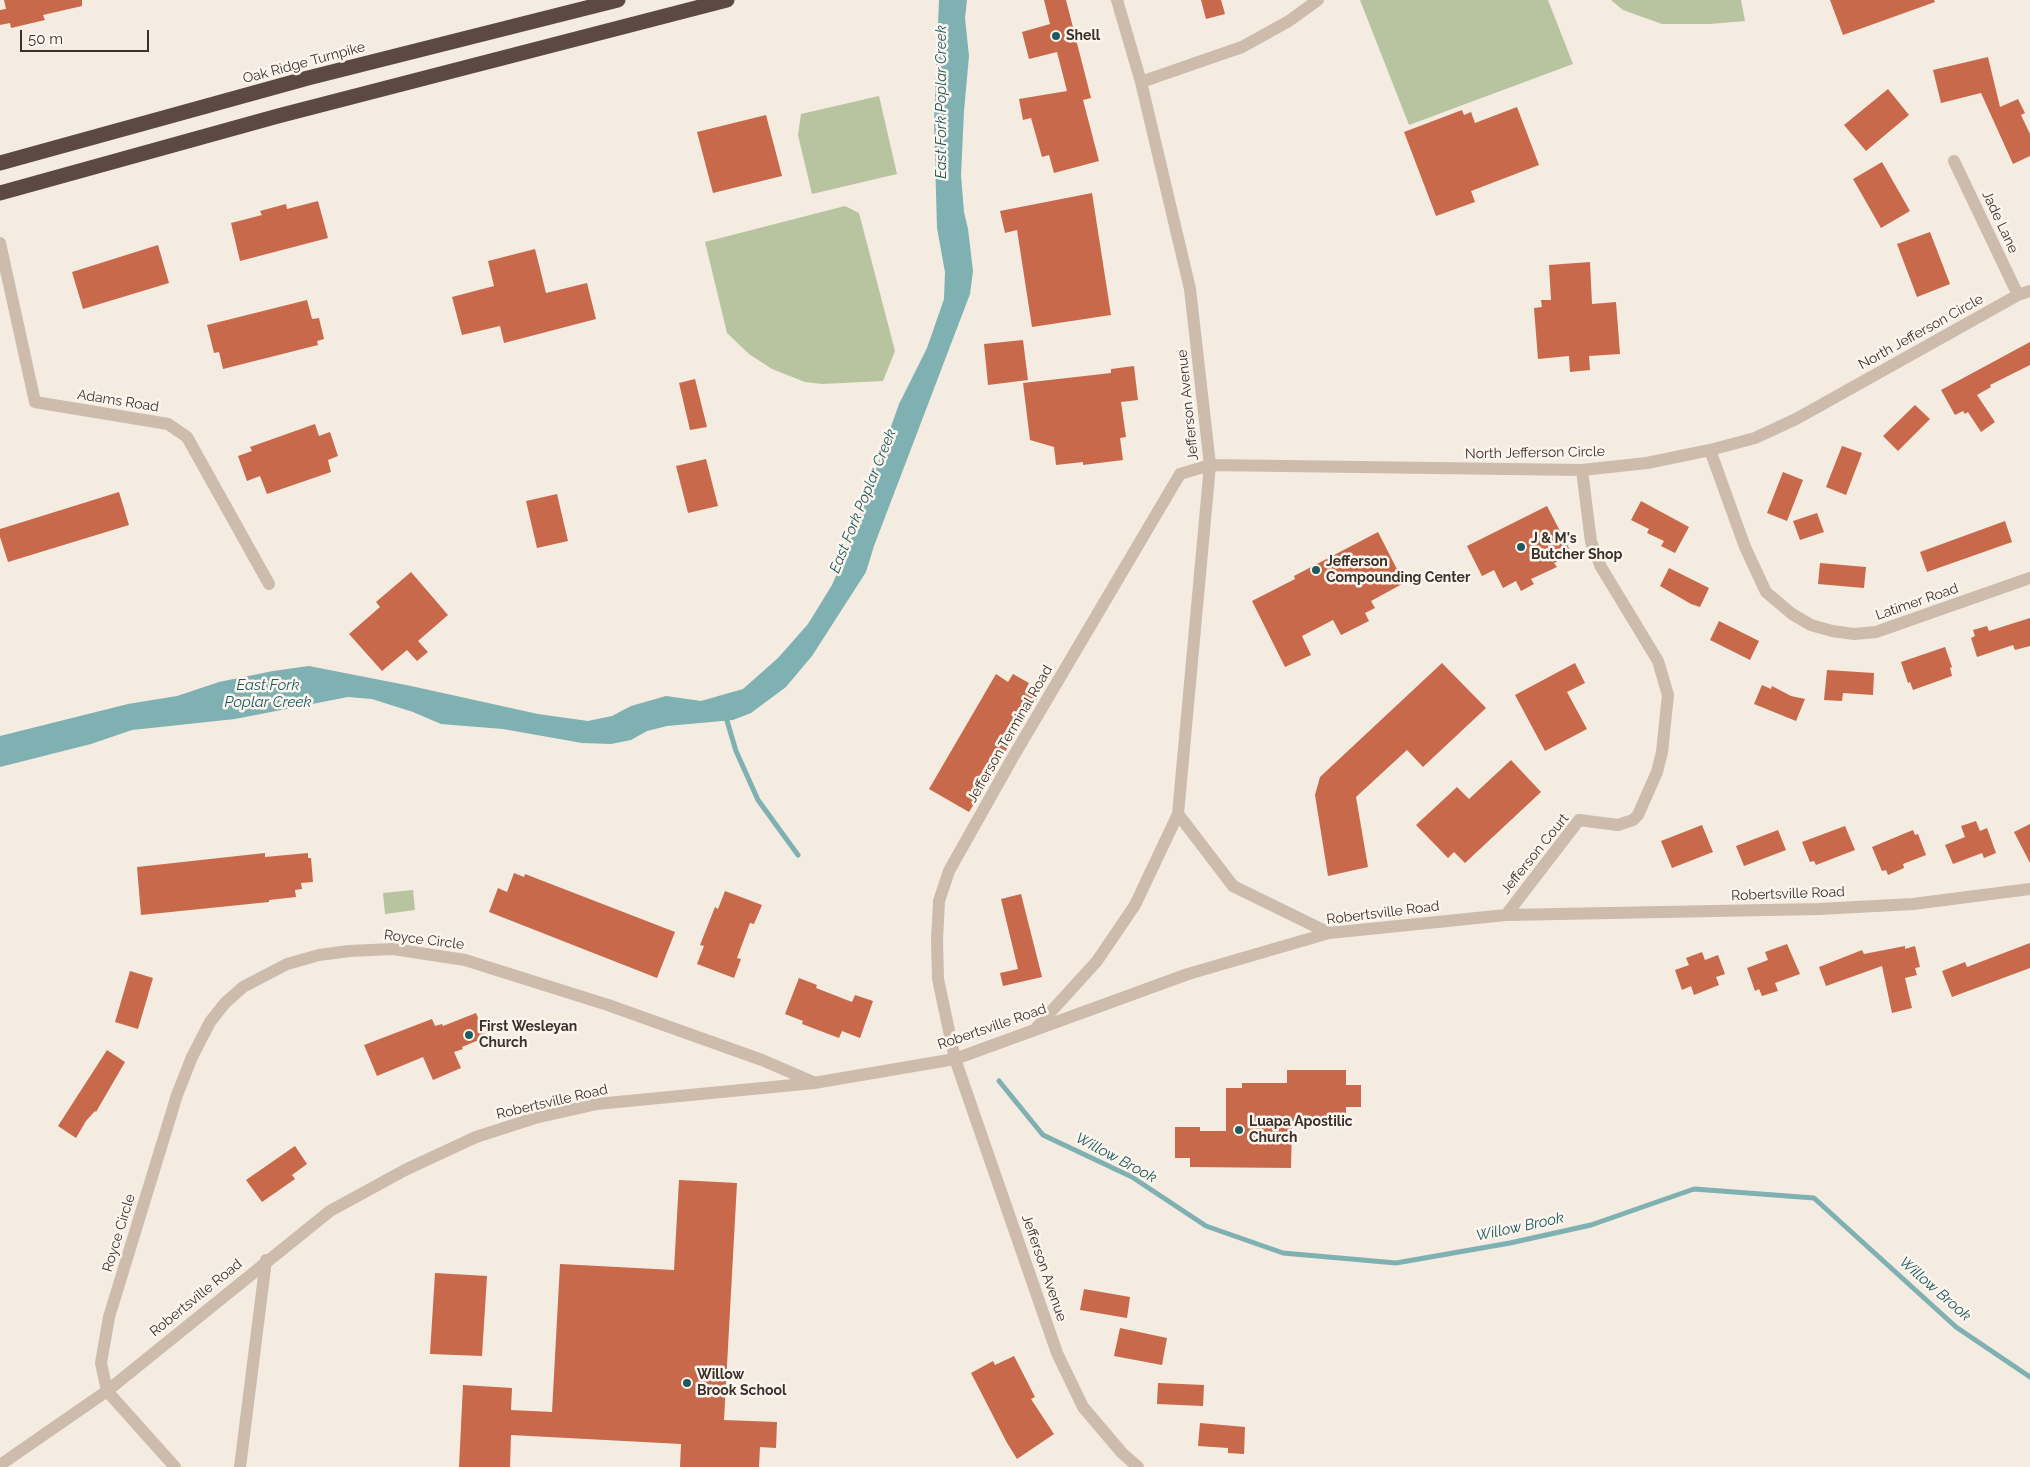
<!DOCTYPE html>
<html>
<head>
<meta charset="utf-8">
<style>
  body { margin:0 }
  #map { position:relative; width:2030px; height:1467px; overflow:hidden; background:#f4ebe1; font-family:Raleway,sans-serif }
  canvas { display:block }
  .scale { position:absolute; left:20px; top:30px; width:129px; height:22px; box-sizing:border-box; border:2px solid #3b302b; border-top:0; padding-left:6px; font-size:15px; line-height:18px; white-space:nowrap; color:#3b302b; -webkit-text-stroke:4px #fbf5ee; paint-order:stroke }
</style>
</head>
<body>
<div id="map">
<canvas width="2030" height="1467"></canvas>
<div class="scale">50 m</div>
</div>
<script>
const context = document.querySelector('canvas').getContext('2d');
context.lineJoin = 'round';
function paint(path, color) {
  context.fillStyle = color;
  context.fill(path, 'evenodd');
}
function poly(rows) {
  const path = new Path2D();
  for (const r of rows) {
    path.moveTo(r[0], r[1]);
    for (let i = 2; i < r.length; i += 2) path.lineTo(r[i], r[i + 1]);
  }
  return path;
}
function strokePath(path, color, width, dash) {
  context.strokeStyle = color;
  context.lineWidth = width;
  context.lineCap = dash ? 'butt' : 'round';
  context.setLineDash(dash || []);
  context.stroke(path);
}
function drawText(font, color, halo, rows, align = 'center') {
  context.font = font + ' Raleway,sans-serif';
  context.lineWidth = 5;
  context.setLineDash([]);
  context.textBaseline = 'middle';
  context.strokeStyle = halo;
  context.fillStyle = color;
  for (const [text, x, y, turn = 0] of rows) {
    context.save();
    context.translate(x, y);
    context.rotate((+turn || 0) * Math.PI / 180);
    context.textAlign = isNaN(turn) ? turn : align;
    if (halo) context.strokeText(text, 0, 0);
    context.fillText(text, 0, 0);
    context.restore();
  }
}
paint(poly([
  [1360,0,1548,0,1573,64,1409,125],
  [1611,0,1741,0,1745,21,1710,24,1662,24,1623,10],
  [879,96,897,174,812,194,798,135,801,114],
  [845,206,859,213,895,351,883,381,822,384,805,382,772,369,749,354,727,333,705,242],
  [413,890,415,910,385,914,383,893]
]), '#b8c4a0');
paint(poly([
  [939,0,967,0,965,18,969,56,964,111,961,175,964,212,968,229,973,271,970,294,874,546,866,572,812,656,786,687,751,713,733,720,667,726,647,731,631,740,611,744,582,743,503,729,441,724,413,712,372,699,348,697,235,719,132,730,91,744,0,767,0,736,128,704,177,696,219,682,273,671,309,666,411,686,538,714,588,721,612,716,631,706,666,696,701,701,743,689,778,658,808,624,832,585,848,548,899,404,927,348,944,299,945,272,937,228,934,121]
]), '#7fb0b2');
strokePath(poly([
  [725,714,736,751,758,800,798,855],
  [999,1081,1043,1135,1132,1177,1206,1226,1283,1253,1396,1263,1510,1243,1591,1225,1694,1189,1814,1198,1956,1327,2030,1377]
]), '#7fb0b2', 5);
paint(poly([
  [4,0,82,0,82,6,43,15,45,20,11,28,10,23,0,25,0,10,6,9],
  [1044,0,1066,0,1091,98,1083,100,1099,161,1054,173,1049,155,1042,157,1031,118,1023,120,1019,99,1067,91,1057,52,1029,59,1022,32,1050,24],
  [1201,0,1221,0,1225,14,1206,19],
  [1830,0,1934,0,1935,2,1843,35],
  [1988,57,2000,107,2018,99,2025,113,2021,115,2030,134,2030,156,2013,164,1981,93,1941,103,1933,70],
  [1888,89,1909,115,1866,151,1844,125],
  [1517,107,1539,165,1471,191,1475,202,1436,216,1404,132,1462,110,1464,115,1471,112,1475,123],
  [766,115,782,176,713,193,697,132],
  [1882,162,1910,211,1881,228,1853,179],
  [1092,193,1111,315,1032,327,1017,230,1005,233,1000,211],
  [318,201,328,238,240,261,231,223,262,215,260,211,286,204,287,209],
  [1930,232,1950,284,1917,297,1897,244],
  [158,245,169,283,83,309,72,272],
  [535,249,546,293,587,283,596,319,504,343,500,326,462,335,452,297,494,286,488,261],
  [1590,262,1592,304,1616,302,1620,354,1589,356,1590,370,1570,372,1569,356,1538,359,1534,308,1542,307,1541,300,1551,300,1549,265],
  [307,300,312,319,319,318,324,339,317,341,318,345,223,369,219,352,214,353,207,325],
  [1023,340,1028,380,988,385,984,344],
  [2030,342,2030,365,1990,385,1991,387,1977,395,1995,422,1981,432,1968,412,1965,414,1963,411,1955,415,1941,390],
  [1134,366,1138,400,1121,402,1126,437,1120,438,1123,460,1083,465,1083,462,1056,465,1054,447,1030,440,1023,383,1111,373,1111,369],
  [695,379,707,427,690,430,679,383],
  [1915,405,1930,419,1898,451,1883,436],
  [315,424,319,436,330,432,338,456,328,460,331,472,267,494,260,476,247,481,238,456,252,451,250,447],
  [1842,446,1862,453,1846,495,1826,487],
  [706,459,718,506,688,513,676,466],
  [1783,472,1803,480,1787,521,1767,513],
  [119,492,129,525,8,562,0,537,0,529],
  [557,494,568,541,537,548,526,501],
  [1641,501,1689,527,1675,553,1661,546,1664,541,1647,533,1649,529,1631,520],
  [1547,506,1572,554,1554,563,1557,567,1531,579,1534,584,1521,591,1516,581,1503,588,1494,570,1482,576,1467,546],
  [1817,513,1824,532,1800,540,1793,521],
  [2005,521,2012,542,1927,572,1920,552],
  [1378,532,1404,583,1371,601,1375,608,1365,613,1369,621,1341,635,1333,620,1302,636,1311,655,1285,667,1252,601,1295,579,1294,576],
  [1820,563,1866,567,1864,588,1818,584],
  [1669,568,1709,588,1700,607,1691,604,1660,586],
  [411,572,448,615,418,641,428,652,417,661,407,650,382,671,349,634,380,607,376,602],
  [2030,618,2030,646,2015,650,2013,645,1977,657,1971,638,1975,636,1973,630,1987,626,1989,631],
  [1719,621,1759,641,1750,660,1710,640],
  [1945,647,1952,667,1950,668,1952,676,1913,690,1910,682,1908,683,1901,662],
  [1442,663,1486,708,1423,767,1407,750,1356,797,1368,867,1328,876,1315,795,1320,777],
  [1575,663,1585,683,1567,692,1587,729,1545,751,1515,695],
  [1827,670,1874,673,1873,695,1843,693,1842,701,1824,700],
  [996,674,1008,682,1013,674,1029,683,1025,691,1037,699,969,812,929,789],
  [1762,685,1771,689,1772,686,1791,696,1805,699,1796,721,1754,704],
  [1511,760,1541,792,1465,863,1454,852,1448,858,1416,825,1457,787,1469,799],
  [1976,821,1980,831,1987,828,1996,853,1984,858,1982,853,1953,864,1945,845,1965,837,1961,826],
  [2030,824,2030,863,2014,832],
  [1702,825,1713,852,1672,868,1661,841],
  [1845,826,1855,850,1816,865,1814,861,1810,862,1802,842],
  [1778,830,1786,850,1744,866,1736,846],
  [1913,830,1915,835,1918,834,1926,855,1903,864,1904,868,1888,875,1886,870,1882,871,1872,847],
  [265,853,265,857,308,853,308,858,311,858,313,882,301,883,302,889,295,890,296,897,269,900,269,902,141,915,137,867],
  [514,873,524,877,525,874,675,932,657,978,489,912,498,888,507,892],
  [725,891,762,905,754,924,750,923,737,958,741,959,734,978,697,964,704,946,700,945,715,907,718,909],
  [1021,894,1042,977,1003,986,1000,973,1018,969,1001,899],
  [2030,943,2030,968,1952,997,1942,971,1965,962,1967,967],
  [1787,944,1800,974,1775,983,1778,991,1762,996,1759,989,1755,991,1747,968,1768,960,1765,952],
  [1905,946,1905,949,1915,946,1920,967,1915,968,1917,975,1905,978,1912,1008,1892,1013,1882,966,1826,986,1819,967,1862,950,1864,954],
  [1702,952,1705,960,1718,955,1725,974,1716,977,1719,985,1694,995,1691,986,1682,990,1675,970,1689,965,1686,958],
  [130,971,153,978,138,1029,115,1022],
  [799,978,817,985,816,988,852,1002,855,995,873,1001,860,1038,842,1031,839,1038,802,1024,803,1021,785,1014],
  [476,1013,486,1037,462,1047,463,1049,454,1052,461,1068,433,1080,423,1057,377,1076,364,1045,432,1019,435,1026,442,1024,443,1026],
  [107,1050,125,1062,96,1112,95,1111,86,1121,76,1138,58,1126],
  [1287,1070,1346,1070,1346,1085,1361,1085,1361,1107,1346,1107,1346,1121,1292,1121,1291,1168,1190,1167,1190,1158,1175,1158,1175,1127,1200,1127,1200,1131,1226,1131,1226,1088,1242,1088,1242,1083,1287,1083],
  [295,1146,307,1164,292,1175,295,1179,262,1202,246,1180],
  [679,1180,737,1183,724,1420,777,1422,776,1448,760,1447,759,1467,680,1467,681,1444,511,1435,510,1467,459,1467,463,1385,512,1388,511,1410,552,1412,560,1264,674,1270],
  [435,1273,487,1276,482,1356,430,1354],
  [1084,1289,1130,1297,1127,1318,1080,1310],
  [1120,1328,1167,1338,1162,1365,1114,1356],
  [1014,1356,1035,1397,1031,1399,1054,1434,1017,1459,1006,1441,971,1373,993,1361,995,1365],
  [1158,1383,1204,1385,1203,1406,1157,1404],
  [1200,1423,1245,1427,1244,1454,1228,1453,1228,1448,1198,1446]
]), '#c8694b');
strokePath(poly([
  [1141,82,1242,47,1289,21,1318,0],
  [1954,161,2018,295],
  [0,243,35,402,168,424,187,437,269,584],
  [1710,450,1745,547,1766,592,1792,614,1811,625,1832,631,1854,634,1876,632,2030,578],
  [1178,814,1233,886,1329,933],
  [1506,915,1579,820,1618,825,1633,820,1638,815,1657,772,1662,752,1668,695,1658,661,1601,567,1591,542,1582,470],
  [1037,1027,1097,961,1135,905,1178,814,1210,465,1190,289,1141,82,1117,0],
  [0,1465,107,1391,330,1211,405,1170,476,1137,535,1118,597,1104,814,1083,955,1059,1188,974,1329,933,1506,915,1819,909,1913,904,2030,889],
  [175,1467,107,1391,101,1363,109,1317,177,1095,192,1057,210,1022,225,1003,243,987,287,964,319,955,349,951,393,949,465,960,608,1005,762,1060,813,1082],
  [240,1467,266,1260],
  [1138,1467,1122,1453,1083,1407,1057,1353,955,1059,938,979,937,940,939,901,949,871,1013,757,1180,474,1210,465,1582,470,1647,463,1710,450,1755,438,1796,419,2018,295,2030,291]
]), '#cdbbac', 12);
strokePath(poly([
  [0,163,308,78,618,0],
  [0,193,278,116,727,0]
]), '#5c4a42', 15);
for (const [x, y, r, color] of [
  [1056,36,5,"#1f5a5e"],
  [1521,547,5,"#1f5a5e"],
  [1316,570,5,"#1f5a5e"],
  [469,1035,5,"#1f5a5e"],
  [1239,1130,5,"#1f5a5e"],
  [687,1383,5,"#1f5a5e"]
]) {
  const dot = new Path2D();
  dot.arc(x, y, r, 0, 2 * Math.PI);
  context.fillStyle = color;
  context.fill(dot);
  strokePath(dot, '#fbf5ee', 2);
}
drawText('bold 14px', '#3b302b', '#fbf5ee', [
  ["Shell",1066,36],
  ["J & M's",1531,539],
  ["Butcher Shop",1531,555],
  ["Jefferson",1326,562],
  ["Compounding Center",1326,578],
  ["First Wesleyan",479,1027],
  ["Church",479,1043],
  ["Luapa Apostilic",1249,1122],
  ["Church",1249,1138],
  ["Willow",697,1375],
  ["Brook School",697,1391]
], 'left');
drawText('14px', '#3b302b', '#fbf5ee', [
  ["Oak Ridge Turnpike",304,63,-15],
  ["Jade Lane",2000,222,65],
  ["North Jefferson Circle",1921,332,-29],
  ["Adams Road",118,401,9],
  ["Jefferson Avenue",1188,405,-96],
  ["North Jefferson Circle",1535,453,-1],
  ["Latimer Road",1917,602,-19],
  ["Jefferson Terminal Road",1010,734,-60],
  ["Jefferson Court",1535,854,-51],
  ["Robertsville Road",1788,894,-2],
  ["Robertsville Road",1383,913,-7],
  ["Royce Circle",424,940,7],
  ["Robertsville Road",992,1027,-19],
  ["Robertsville Road",552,1102,-13],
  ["Royce Circle",119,1233,-73],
  ["Jefferson Avenue",1044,1268,71],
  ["Robertsville Road",196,1298,-39]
]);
drawText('italic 15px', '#1f5a5e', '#fbf5ee', [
  ["East Fork Poplar Creek",941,102,-90],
  ["East Fork Poplar Creek",863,501,-68],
  ["East Fork",268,685],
  ["Poplar Creek",268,702],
  ["Willow Brook",1116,1158,28],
  ["Willow Brook",1520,1227,-12],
  ["Willow Brook",1935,1289,41]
]);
</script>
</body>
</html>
